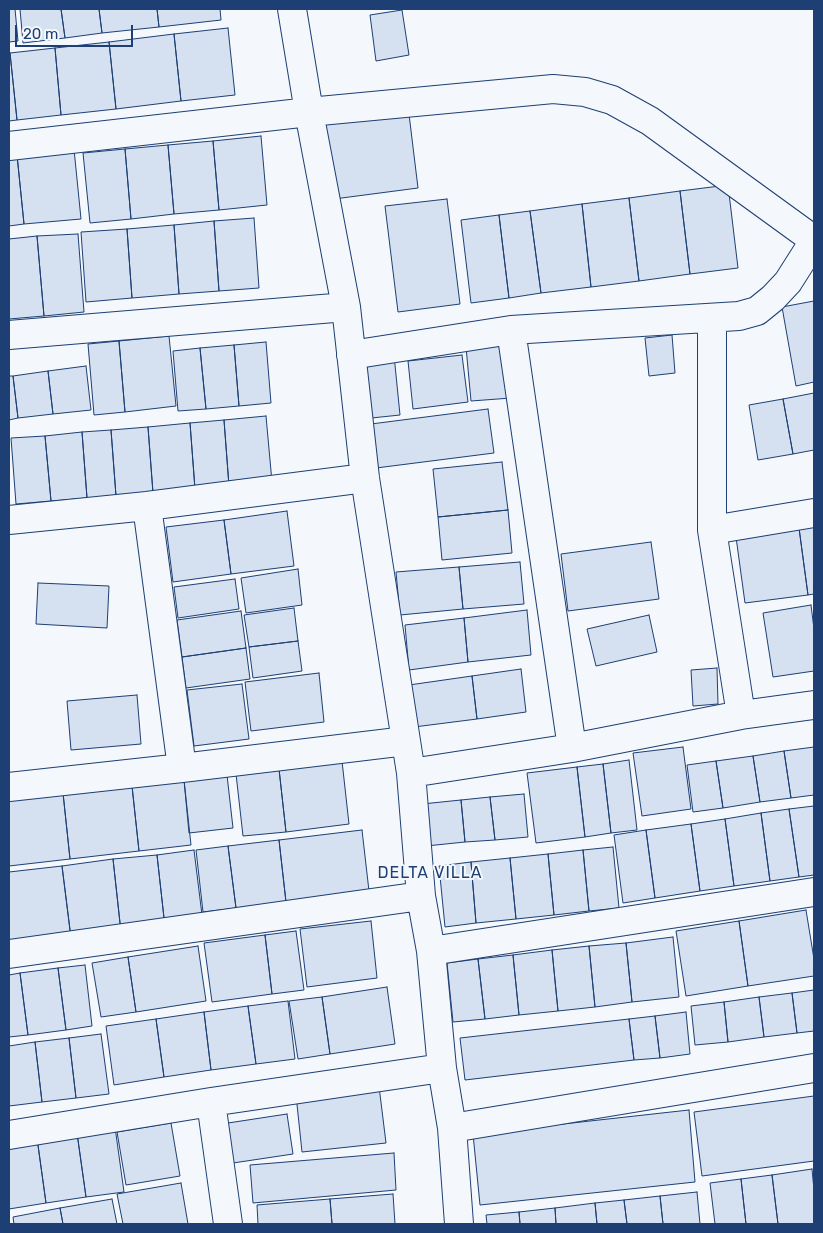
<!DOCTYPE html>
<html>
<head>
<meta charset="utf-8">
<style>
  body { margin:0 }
  #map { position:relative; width:823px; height:1233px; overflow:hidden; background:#f4f7fb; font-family:Rubik,sans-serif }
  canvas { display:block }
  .frame { position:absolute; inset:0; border:10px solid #1d3f73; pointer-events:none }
  .scale { position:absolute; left:15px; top:25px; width:118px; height:22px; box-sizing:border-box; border:2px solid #1d3f73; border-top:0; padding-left:6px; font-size:15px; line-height:18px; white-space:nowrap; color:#1d3f73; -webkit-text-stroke:4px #f4f7fb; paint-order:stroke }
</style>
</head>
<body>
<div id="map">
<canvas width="823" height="1233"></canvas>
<div class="frame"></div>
<div class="scale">20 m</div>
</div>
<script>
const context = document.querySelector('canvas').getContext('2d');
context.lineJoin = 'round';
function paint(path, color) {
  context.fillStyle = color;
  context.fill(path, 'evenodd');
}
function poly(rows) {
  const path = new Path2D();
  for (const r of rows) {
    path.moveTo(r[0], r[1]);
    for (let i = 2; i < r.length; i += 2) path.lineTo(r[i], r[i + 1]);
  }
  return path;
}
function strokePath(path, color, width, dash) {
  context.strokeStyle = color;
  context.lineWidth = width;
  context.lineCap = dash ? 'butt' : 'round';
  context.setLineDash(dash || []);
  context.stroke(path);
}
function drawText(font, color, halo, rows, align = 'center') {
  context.font = font + ' Rubik,sans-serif';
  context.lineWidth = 4;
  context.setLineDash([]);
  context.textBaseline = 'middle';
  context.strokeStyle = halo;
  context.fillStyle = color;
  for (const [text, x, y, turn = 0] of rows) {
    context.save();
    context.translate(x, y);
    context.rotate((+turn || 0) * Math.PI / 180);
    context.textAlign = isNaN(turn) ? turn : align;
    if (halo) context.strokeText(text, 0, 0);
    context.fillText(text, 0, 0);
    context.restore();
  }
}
const building = poly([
  [9,9,15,9,18,41,9,42,9,9],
  [20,9,61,9,65,38,23,43,20,9],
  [61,9,99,9,102,33,65,38,61,9],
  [99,9,157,9,159,27,102,33,99,9],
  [157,9,220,9,221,20,159,27,157,9],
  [402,10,409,55,376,61,370,15,402,10],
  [228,28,235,95,181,101,174,34,228,28],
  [174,34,181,101,116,109,109,42,174,34],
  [109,42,116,109,61,115,55,48,109,42],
  [55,48,61,115,17,120,10,53,55,48],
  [10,53,17,120,9,121,9,54,10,53],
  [409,114,418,188,334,199,325,124,409,114],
  [261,136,267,205,219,210,213,141,261,136],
  [213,141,219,210,174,214,168,145,213,141],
  [168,145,174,214,131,219,125,149,168,145],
  [74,149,81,219,24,224,17,155,74,149],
  [125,149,131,219,90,223,83,153,125,149],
  [17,155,24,224,9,226,9,156,17,155],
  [728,185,738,268,690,274,680,191,728,185],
  [680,191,690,274,639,281,629,198,680,191],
  [629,198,639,281,591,287,582,204,629,198],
  [447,199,460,304,398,312,385,206,447,199],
  [582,204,591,287,541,293,530,211,582,204],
  [530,211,541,293,509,298,499,215,530,211],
  [499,215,509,298,471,303,461,220,499,215],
  [254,218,259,288,219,291,214,221,254,218],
  [214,221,219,291,179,294,174,225,214,221],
  [174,225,179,294,132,298,127,229,174,225],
  [127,229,132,298,86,302,81,232,127,229],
  [78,234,84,312,44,316,37,236,78,234],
  [37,236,44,316,9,319,9,239,37,236],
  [814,301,814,382,796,386,782,307,814,301],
  [672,335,675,373,649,376,645,338,672,335],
  [169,336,176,406,125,412,119,341,169,336],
  [119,341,125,412,94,415,88,344,119,341],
  [266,342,271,403,239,406,234,345,266,342],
  [506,342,511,398,471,401,466,347,506,342],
  [234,345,239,406,206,409,200,348,234,345],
  [200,348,206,409,178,411,173,351,200,348],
  [394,355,400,415,362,419,356,359,394,355],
  [462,355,468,402,413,409,408,361,462,355],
  [86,366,91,410,53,414,48,371,86,366],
  [48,371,53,414,18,418,13,376,48,371],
  [9,376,13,376,18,418,9,420,9,376],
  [814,393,814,450,793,454,783,399,814,393],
  [783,399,793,454,758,460,749,405,783,399],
  [488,409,494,453,376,468,371,424,488,409],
  [266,416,272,482,229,486,224,420,266,416],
  [224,420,229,486,195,489,190,423,224,420],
  [190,423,195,489,153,493,148,427,190,423],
  [148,427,153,493,116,496,111,430,148,427],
  [111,430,116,496,87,498,82,432,111,430],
  [82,432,87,498,51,501,45,436,82,432],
  [45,436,51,501,16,504,11,438,45,436],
  [502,462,508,510,438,517,433,469,502,462],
  [508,510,512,553,442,560,438,517,508,510],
  [287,511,294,566,231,574,224,520,287,511],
  [224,520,231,574,173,582,166,527,224,520],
  [814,526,814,594,808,595,799,528,814,526],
  [799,528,808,595,745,603,736,537,799,528],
  [651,542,659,599,568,611,561,554,651,542],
  [520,562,524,604,463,609,459,567,520,562],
  [459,567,463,609,400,615,396,572,459,567],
  [298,569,302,605,246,613,241,578,298,569],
  [235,579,239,609,178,618,174,587,235,579],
  [38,583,109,586,107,628,36,624,38,583],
  [811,605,814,629,814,671,773,677,763,613,811,605],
  [294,608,298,641,249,647,244,615,294,608],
  [527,610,531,655,468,662,464,618,527,610],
  [241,611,246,648,182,657,177,620,241,611],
  [649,615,657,652,596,666,587,629,649,615],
  [464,618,468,662,409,670,405,625,464,618],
  [298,641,302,671,253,678,249,647,298,641],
  [246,648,250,679,186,688,182,657,246,648],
  [717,668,718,704,693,706,691,670,717,668],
  [521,669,526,712,477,719,472,676,521,669],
  [319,673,324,722,251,731,245,682,319,673],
  [472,676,477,719,414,727,409,685,472,676],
  [242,684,249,739,194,746,187,690,242,684],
  [137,695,141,744,71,750,67,701,137,695],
  [683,747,691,809,642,816,633,753,683,747],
  [814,747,814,795,791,798,784,751,814,747],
  [784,751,791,798,760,802,753,756,784,751],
  [753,756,760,802,723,808,716,761,753,756],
  [629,760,637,830,611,833,603,764,629,760],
  [342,761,349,824,286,832,279,769,342,761],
  [716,761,723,808,693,812,687,765,716,761],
  [603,764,611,833,585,837,577,767,603,764],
  [577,767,585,837,536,843,527,773,577,767],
  [279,769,286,832,243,836,236,774,279,769],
  [227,775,233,828,189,833,184,780,227,775],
  [184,780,191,845,139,851,132,786,184,780],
  [132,786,139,851,70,859,63,793,132,786],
  [63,793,70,859,9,866,9,799,63,793],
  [524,794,528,837,495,840,490,797,524,794],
  [490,797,495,840,465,842,461,800,490,797],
  [461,800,465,842,426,846,422,804,461,800],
  [814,806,814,875,799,877,789,809,814,806],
  [789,809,799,877,770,881,761,813,789,809],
  [761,813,770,881,734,886,725,819,761,813],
  [725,819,734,886,700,891,691,824,725,819],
  [691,824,700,891,655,898,646,830,691,824],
  [362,830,369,891,286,902,279,840,362,830],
  [646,830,655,898,623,903,614,835,646,830],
  [279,840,286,902,236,908,228,846,279,840],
  [228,846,236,908,203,912,196,850,228,846],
  [613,847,619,908,589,911,583,850,613,847],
  [194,850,203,923,165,927,157,855,194,850],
  [583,850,589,911,554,915,548,854,583,850],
  [548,854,554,915,516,919,510,858,548,854],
  [157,855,165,927,121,932,113,859,157,855],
  [510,858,516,919,476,923,471,862,510,858],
  [113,859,121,932,71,938,62,866,113,859],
  [471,862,476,923,445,927,439,866,471,862],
  [62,866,71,938,9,945,9,872,62,866],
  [806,910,814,959,814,976,748,986,739,921,806,910],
  [371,921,377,978,307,987,300,929,371,921],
  [739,921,748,986,686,996,676,931,739,921],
  [296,931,304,990,272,994,265,935,296,931],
  [265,935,272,994,212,1002,204,943,265,935],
  [673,937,679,997,632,1002,626,943,673,937],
  [626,943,632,1002,595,1007,589,946,626,943],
  [198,946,206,1001,136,1012,128,957,198,946],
  [589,946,595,1007,558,1011,552,950,589,946],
  [552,950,558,1011,519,1015,513,955,552,950],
  [513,955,519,1015,485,1019,478,959,513,955],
  [128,957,136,1012,101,1017,92,963,128,957],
  [478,959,485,1019,453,1022,447,963,478,959],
  [85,965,92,1026,66,1030,58,968,85,965],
  [58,968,66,1030,28,1035,20,973,58,968],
  [20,973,28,1035,9,1037,9,975,20,973],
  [387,987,395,1044,330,1054,322,997,387,987],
  [814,990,814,1031,797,1033,792,993,814,990],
  [792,993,797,1033,764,1037,759,997,792,993],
  [322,997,330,1054,298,1059,289,1001,322,997],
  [759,997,764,1037,728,1042,724,1002,759,997],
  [288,1001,295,1059,256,1064,248,1006,288,1001],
  [724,1002,728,1042,695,1045,691,1006,724,1002],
  [248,1006,256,1064,211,1070,204,1012,248,1006],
  [204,1012,211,1070,164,1077,156,1019,204,1012],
  [686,1012,690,1054,660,1058,655,1016,686,1012],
  [655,1016,660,1058,634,1060,629,1019,655,1016],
  [156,1019,164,1077,114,1085,106,1026,156,1019],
  [629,1019,634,1060,465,1080,460,1038,629,1019],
  [101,1034,109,1094,76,1098,69,1038,101,1034],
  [69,1038,76,1098,42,1102,35,1042,69,1038],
  [35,1042,42,1102,9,1106,9,1046,35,1042],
  [379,1086,386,1143,302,1152,296,1095,379,1086],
  [814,1096,814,1161,702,1176,694,1112,814,1096],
  [689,1110,695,1182,480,1205,473,1134,689,1110],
  [287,1114,293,1154,233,1163,228,1123,287,1114],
  [171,1123,180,1176,126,1185,117,1132,171,1123],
  [115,1127,124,1192,86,1197,77,1133,115,1127],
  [77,1133,86,1197,46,1203,37,1138,77,1133],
  [37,1138,46,1203,9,1209,9,1142,37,1138],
  [394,1153,396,1190,253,1203,250,1165,394,1153],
  [812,1169,814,1190,814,1224,778,1224,772,1175,812,1169],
  [772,1175,778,1224,746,1224,741,1179,772,1175],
  [741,1179,746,1224,715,1224,710,1183,741,1179],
  [181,1183,188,1224,123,1224,117,1194,181,1183],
  [697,1192,700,1224,663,1224,660,1196,697,1192],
  [393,1194,395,1224,332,1224,330,1199,393,1194],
  [660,1196,663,1224,627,1224,624,1200,660,1196],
  [112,1199,117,1224,63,1224,60,1208,112,1199],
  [330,1199,332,1224,258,1224,257,1205,330,1199],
  [624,1200,627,1224,597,1224,595,1203,624,1200],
  [595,1203,597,1224,556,1224,555,1208,595,1203],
  [60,1208,63,1224,14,1224,13,1217,60,1208],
  [555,1208,556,1224,520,1224,519,1212,555,1208],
  [519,1212,520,1224,487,1224,486,1215,519,1212]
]);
paint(building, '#d5e0f0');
strokePath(building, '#1d3f73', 1);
const minor = poly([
  [292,9,309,112,346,307,365,478,406,741,411,773,421,896,431,951,442,1068,452,1128,459,1224],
  [9,146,309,112,553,89,585,92,612,100,650,121,814,240],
  [712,318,712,530,741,715],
  [511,330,572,748],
  [9,335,346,307],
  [351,355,511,330,739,316,757,311,773,298,788,282,814,241],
  [147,506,182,768],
  [9,520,147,506,365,478],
  [712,530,814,513],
  [411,773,572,748,741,715,814,705],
  [9,787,182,768,406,741],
  [431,951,814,892],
  [9,954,421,896],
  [211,1102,228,1224],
  [452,1128,814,1068],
  [9,1135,211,1102,442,1068]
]);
strokePath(minor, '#1d3f73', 30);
strokePath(minor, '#f4f7fb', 28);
context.letterSpacing = '1px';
drawText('16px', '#1d3f73', '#f4f7fb', [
  ["DELTA VILLA",430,873]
]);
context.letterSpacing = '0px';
</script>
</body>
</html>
